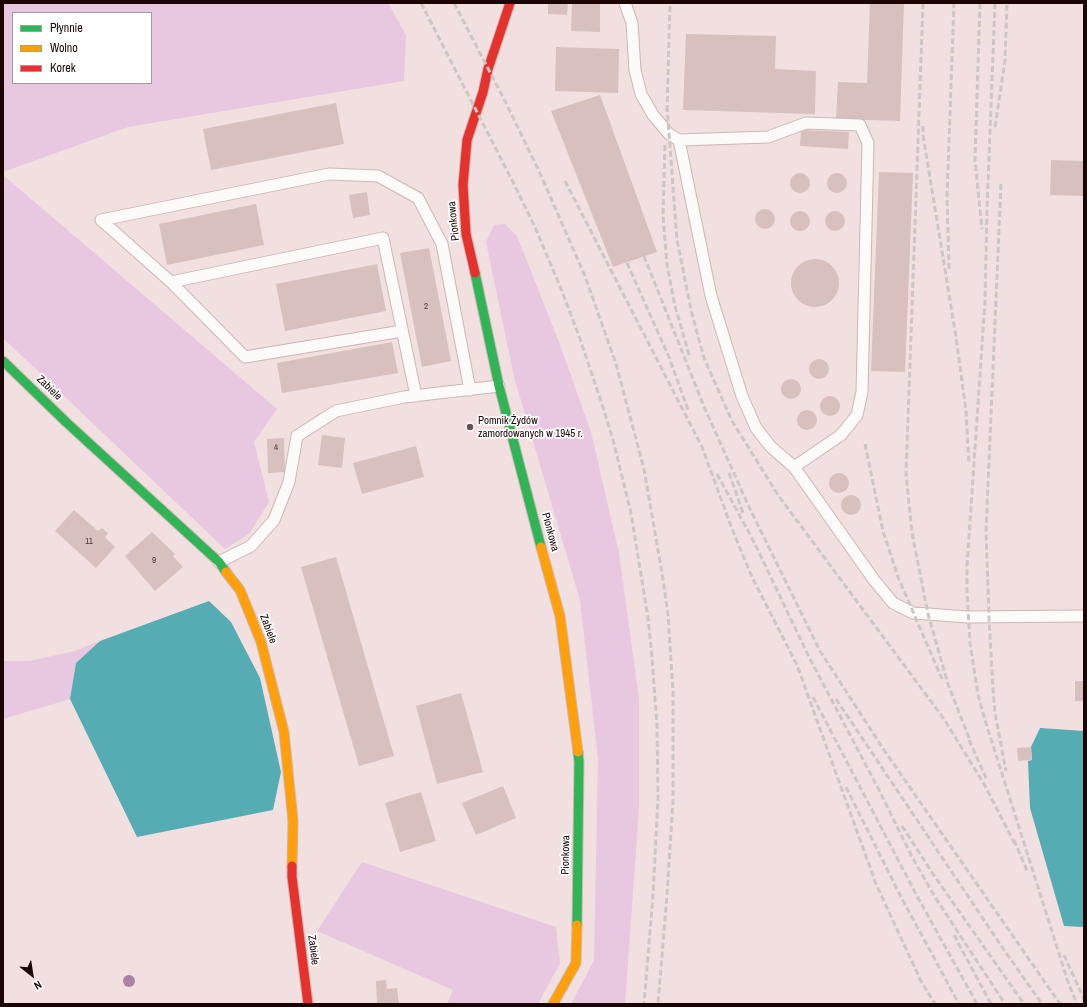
<!DOCTYPE html>
<html>
<head>
<meta charset="utf-8">
<style>
  body { margin:0 }
  #map { position:relative; width:1087px; height:1007px; overflow:hidden; background:#f1e0df; font-family:"Archivo Narrow",sans-serif }
  canvas { display:block }
  .frame { position:absolute; inset:0; border:4px solid #1d0505; pointer-events:none }
  .legend { position:absolute; left:12px; top:12px; width:140px; height:72px; box-sizing:border-box; background:#fff; border:1px solid #a59b9b; margin:0; padding:5px 7px; list-style:none; font-size:12px; color:#1d0505 }
  .legend li { display:flex; align-items:center; gap:8px; height:20px }
  .legend b { width:20px; border:1px solid #a59b9b }
  .north { position:absolute; left:12px; top:955px; width:40px; height:40px; -webkit-text-stroke:3px #fff; paint-order:stroke; rotate:150deg; font-size:11px; font-weight:700; line-height:16px; text-align:center; color:#1d0505 }
  .north::after { content:''; display:block; margin:auto; width:14px; height:18px; background:#1d0505; clip-path:polygon(50% 0,100% 100%,50% 72%,0 100%) }
</style>
</head>
<body>
<div id="map">
<canvas width="1087" height="1007"></canvas>
<div class="frame"></div>
<ul class="legend">
<li><b style="height:5px;background:#30b455"></b>Płynnie</li>
<li><b style="height:5px;background:#ff9f0a"></b>Wolno</li>
<li><b style="height:5px;background:#e5322d"></b>Korek</li>
</ul>
<div class="north">N</div>
</div>
<script>
const context = document.querySelector('canvas').getContext('2d');
context.lineJoin = 'round';
function paint(path, color) {
  context.fillStyle = color;
  context.fill(path, 'evenodd');
}
function poly(rows) {
  const path = new Path2D();
  for (const r of rows) {
    if (r.length === 3) {
      path.moveTo(r[0] + r[2], r[1]);
      path.arc(r[0], r[1], r[2], 0, 2 * Math.PI);
      continue;
    }
    path.moveTo(r[0], r[1]);
    for (let i = 2; i < r.length; i += 2) path.lineTo(r[i], r[i + 1]);
  }
  return path;
}
function strokePath(path, color, width, dash) {
  context.strokeStyle = color;
  context.lineWidth = width;
  context.lineCap = dash ? 'butt' : 'round';
  context.setLineDash(dash || []);
  context.stroke(path);
}
function drawText(font, color, halo, rows, align = 'center') {
  context.font = font + ' "Archivo Narrow",sans-serif';
  context.lineWidth = 3.5;
  context.setLineDash([]);
  context.textBaseline = 'middle';
  context.strokeStyle = halo;
  context.fillStyle = color;
  for (const [text, x, y, turn = 0] of rows) {
    context.save();
    context.translate(x, y);
    context.rotate((+turn || 0) * Math.PI / 180);
    context.textAlign = isNaN(turn) ? turn : align;
    if (halo) context.strokeText(text, 0, 0);
    context.fillText(text, 0, 0);
    context.restore();
  }
}
paint(poly([
  [3,3,388,3,406,35,404,81,128,127,3,172],
  [13,13,151,13,151,83,13,83],
  [3,175,277,409,254,442,269,502,249,534,225,549,3,338],
  [505,224,517,236,559,342,591,432,619,553,639,699,639,809,625,1004,571,1004,594,960,598,759,580,600,514,377,486,242,494,225],
  [100,641,76,663,70,699,3,719,3,661,29,661,75,651],
  [362,862,556,927,560,963,538,1004,447,1004,453,990,317,931]
]), '#e7c8e0');
paint(poly([
  [209,601,231,622,260,678,281,772,273,810,137,837,70,699,76,663,100,641],
  [1040,728,1084,731,1084,927,1064,926,1030,808,1028,761,1032,760,1031,747]
]), '#56acb3');
paint(poly([
  [548,3,568,3,567,15,548,14],
  [572,3,600,3,600,32,571,31],
  [870,3,904,3,900,121,836,119,838,82,867,83],
  [686,34,776,36,775,69,816,71,815,114,683,110],
  [556,47,619,49,618,93,555,91],
  [600,95,657,252,613,267,551,111],
  [336,103,344,144,211,170,203,129],
  [801,130,849,132,848,149,800,146],
  [1051,160,1084,161,1084,196,1050,195],
  [879,172,913,173,905,372,871,371],
  [800,183,10],
  [837,183,10],
  [367,192,370,215,353,218,349,195],
  [256,204,264,245,167,265,159,224],
  [765,219,10],
  [835,221,10],
  [800,221,10],
  [429,248,451,361,422,367,400,253],
  [815,283,24],
  [377,264,386,311,285,331,276,284],
  [392,342,398,373,282,393,277,363],
  [819,369,10],
  [791,389,10],
  [830,406,10],
  [807,420,10],
  [322,435,345,438,342,468,318,465],
  [284,438,285,472,268,473,267,439],
  [416,446,424,477,362,494,353,463],
  [839,483,10],
  [851,505,10],
  [74,510,98,531,102,528,108,533,105,537,115,547,96,568,55,531],
  [152,532,175,554,173,556,183,567,155,591,125,556],
  [336,557,394,756,359,766,301,567],
  [1075,681,1084,681,1084,701,1075,701],
  [461,693,483,772,437,784,416,706],
  [1031,747,1032,760,1018,761,1017,748],
  [503,786,516,818,476,835,462,803],
  [421,792,436,841,400,852,385,803],
  [386,980,387,989,397,988,399,1004,377,1004,376,981]
]), '#d7c0be');
const lane = poly([
  [625,3,632,23,635,70,641,94,653,115,669,134,679,140,711,296,742,396,756,428,771,447,794,467,874,580,893,603,913,613,928,614,967,617,1084,616],
  [679,140,768,137,806,123,860,125,868,143,862,392,857,415,841,435,794,467],
  [171,282,383,238,416,396],
  [402,331,245,357,171,282,101,220,329,174,378,176,418,198,442,244,470,390],
  [219,562,251,546,274,520,289,482,297,436,336,411,404,397,499,386]
]);
const fast = poly([
  [475,273,499,386,541,547],
  [3,361,66,422,219,562,226,572],
  [577,925,579,762,578,752]
]);
const slow = poly([
  [541,547,560,616,578,752],
  [226,572,240,590,261,642,284,732,293,821,292,866],
  [553,1004,576,963,577,925]
]);
const jam = poly([
  [475,273,466,234,463,185,467,140,483,92,488,69,510,3],
  [292,866,292,877,308,1004]
]);
strokePath(lane, '#ccb6b5', 13);
strokePath(fast, '#ccb6b5', 11);
strokePath(slow, '#ccb6b5', 11);
strokePath(jam, '#ccb6b5', 11);
strokePath(lane, '#fdfafa', 11);
strokePath(fast, '#30b455', 9);
strokePath(slow, '#ff9f0a', 9);
strokePath(jam, '#e5322d', 9);
strokePath(poly([
  [421,3,514,184,534,225,560,286,579,336,602,404,613,440,631,513,648,618,652,657,657,726,658,799,656,837,653,895,644,1004],
  [454,3,506,103,539,171,585,276,616,364,644,469,663,579,668,615,673,691,673,800,667,895,658,1004],
  [923,3,906,474,912,533,928,614,948,684,971,743],
  [980,3,975,160,982,229],
  [995,3,987,209,985,301,967,566,967,593,970,643,978,695,985,720,1068,982,1077,1004],
  [667,106,677,240,692,314,704,358,732,421,778,495,944,719,984,784,1015,844],
  [667,111,670,3],
  [923,126,923,135,956,337,966,411,969,464],
  [995,127,1005,61,1007,3],
  [665,145,663,215,667,265,675,306,690,358],
  [565,181,702,447,732,529,752,577,797,665,876,884,921,981,935,1004],
  [1001,184,986,531,989,617,993,689,995,713,1006,771],
  [644,256,705,409,750,509,820,651,884,750,1060,1004],
  [627,263,669,357,688,410],
  [949,269,947,197,954,3],
  [865,444,883,531,898,577,942,679],
  [729,473,743,513],
  [717,474,753,540,809,657,879,790,912,857,935,897,1005,1004],
  [813,697,917,896,977,1004],
  [836,699,1002,947,1042,1004],
  [969,740,986,778],
  [846,787,901,897,959,1004],
  [902,826,933,874,1024,1004],
  [1014,840,1028,873],
  [954,935,991,1004],
  [1064,955,1084,999]
]), '#ccc6c6', 3, [6, 3]);
context.fillStyle = '#ad82a8';
for (const [x, y] of [
  [129,981]
]) {
  context.beginPath();
  context.arc(x, y, 6, 0, 2 * Math.PI);
  context.fill();
}
for (const [x, y, r, color] of [
  [470,427,4,"#675251"]
]) {
  const dot = new Path2D();
  dot.arc(x, y, r, 0, 2 * Math.PI);
  context.fillStyle = color;
  context.fill(dot);
  strokePath(dot, '#fff', 1.5);
}
drawText('9px', '#4c3433', null, [
  ["2",426,307],
  ["4",276,448],
  ["11",89,542],
  ["9",154,561]
]);
drawText('11px', '#1d0505', '#fff', [
  ["Pionkowa",454,221,-96],
  ["Zabiele",49,388,44],
  ["Pionkowa",550,532,75],
  ["Zabiele",268,629,70],
  ["Pionkowa",566,855,-89],
  ["Zabiele",313,950,83]
]);
drawText('11px', '#1d0505', '#fff', [
  ["Pomnik Żydów",478,421],
  ["zamordowanych w 1945 r.",478,434]
], 'left');
</script>
</body>
</html>
